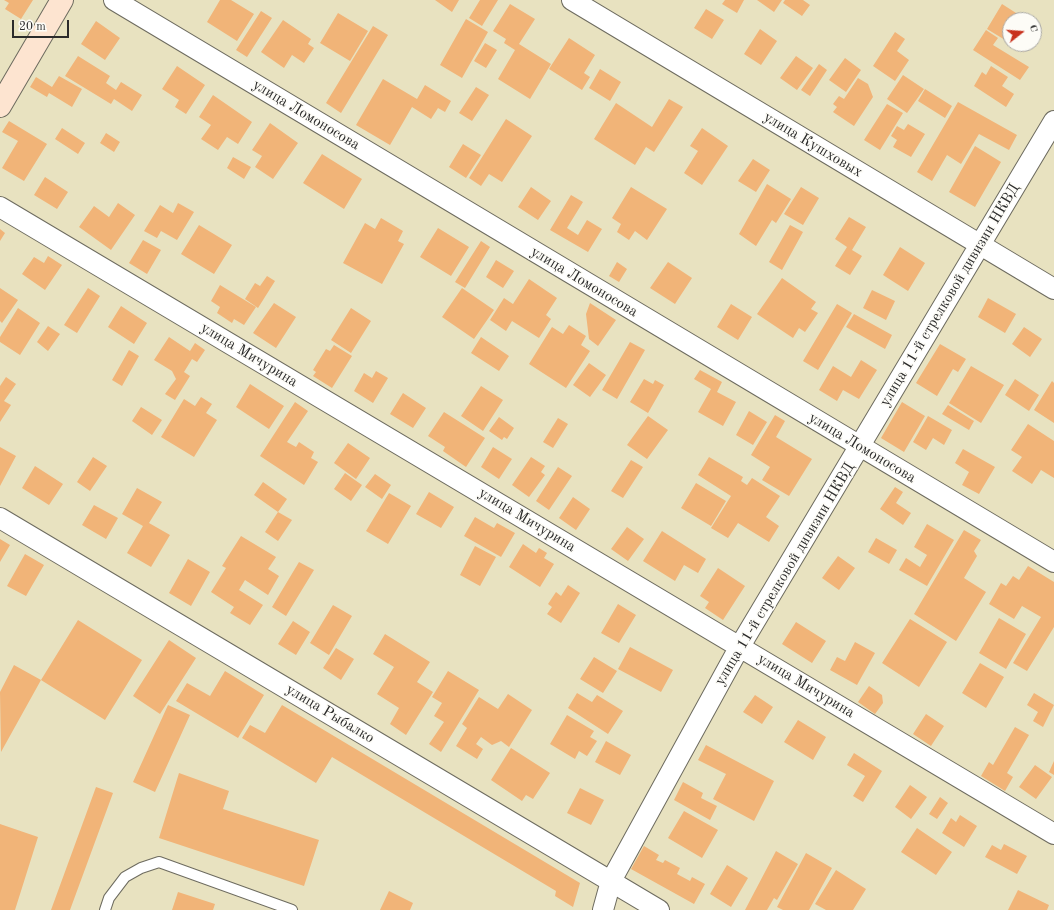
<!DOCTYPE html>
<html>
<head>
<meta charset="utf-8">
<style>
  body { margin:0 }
  #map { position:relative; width:1054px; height:910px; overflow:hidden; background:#e8e2c0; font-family:"Old Standard TT",serif }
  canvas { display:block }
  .north { position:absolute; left:1002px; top:12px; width:40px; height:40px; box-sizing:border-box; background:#fdfcf7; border:1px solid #a9a8a5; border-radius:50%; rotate:73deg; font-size:11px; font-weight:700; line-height:16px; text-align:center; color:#2b2b2b }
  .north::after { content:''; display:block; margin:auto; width:14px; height:18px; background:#c8321e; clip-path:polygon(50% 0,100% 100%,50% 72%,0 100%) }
  .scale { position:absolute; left:12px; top:20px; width:57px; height:18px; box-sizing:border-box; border:2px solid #2b2b2b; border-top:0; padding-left:5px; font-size:12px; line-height:14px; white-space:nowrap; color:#2b2b2b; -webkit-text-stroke:3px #fdfcf7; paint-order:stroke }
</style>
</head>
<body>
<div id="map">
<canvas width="1054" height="910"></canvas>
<div class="north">С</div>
<div class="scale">20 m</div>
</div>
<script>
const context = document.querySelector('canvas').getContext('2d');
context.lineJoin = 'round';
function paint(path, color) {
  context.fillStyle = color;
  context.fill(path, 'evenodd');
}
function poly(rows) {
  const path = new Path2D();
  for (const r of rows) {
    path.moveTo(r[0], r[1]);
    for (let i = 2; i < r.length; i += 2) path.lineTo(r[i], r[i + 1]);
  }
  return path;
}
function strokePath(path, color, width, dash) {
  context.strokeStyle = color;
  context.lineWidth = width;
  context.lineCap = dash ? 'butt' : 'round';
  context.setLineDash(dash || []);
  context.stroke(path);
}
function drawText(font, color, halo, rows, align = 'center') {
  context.font = font + ' "Old Standard TT",serif';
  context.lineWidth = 3;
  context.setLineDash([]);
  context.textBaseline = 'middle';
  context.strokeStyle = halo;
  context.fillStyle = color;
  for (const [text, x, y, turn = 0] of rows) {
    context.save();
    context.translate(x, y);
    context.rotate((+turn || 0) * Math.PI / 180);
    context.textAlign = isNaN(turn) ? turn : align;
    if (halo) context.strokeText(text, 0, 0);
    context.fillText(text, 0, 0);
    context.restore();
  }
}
paint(poly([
  [4,0,33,0,21,19,5,9,9,3],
  [220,0,231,0,254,14,237,41,207,22],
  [435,0,459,0,452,12],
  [480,0,498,0,482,26,469,18],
  [725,0,744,0,737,13,722,4],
  [757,0,782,0,774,12],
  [785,0,803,0,810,5,802,16,783,3],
  [510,4,535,19,519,44,551,64,530,99,498,79,515,50,504,43,506,39,493,31],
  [1002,4,1027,20,1010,20,1010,43,987,29],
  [706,9,724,20,712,39,694,28],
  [261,11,272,18,247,57,236,50],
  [338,13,368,31,350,61,320,43],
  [466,19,488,32,462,78,440,65],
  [283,20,311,39,308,44,314,48,304,63,292,55,284,68,261,52],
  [96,21,120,38,105,60,81,44],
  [1034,24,1040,28,1034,37],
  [373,26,388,35,341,113,326,103],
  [760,29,777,41,761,65,744,54],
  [986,30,998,38,993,45,1029,67,1020,80,973,50],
  [895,32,905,39,897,51,909,60,895,81,873,66],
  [569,38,595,55,584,73,590,77,582,90,549,69],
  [485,43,497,50,486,68,474,61],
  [1012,44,1029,44,1024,52],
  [78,56,110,76,106,83,116,90,121,82,142,95,132,111,114,99,111,104,65,76],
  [796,56,813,68,797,90,780,78],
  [845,58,861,70,846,92,829,80],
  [819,64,827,70,810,96,801,90],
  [177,66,205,85,186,114,175,107,179,100,162,89],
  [991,66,1008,77,1002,86,1014,94,1006,107,974,86,982,72,986,75],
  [600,69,621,82,610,101,589,88],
  [903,75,924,89,907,113,887,99],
  [59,76,82,89,72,107,49,93,47,97,30,87,36,77,52,87],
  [858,78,868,84,873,97,854,126,833,112,837,107,833,104,839,96,844,99],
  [383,79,417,99,425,85,451,101,445,112,438,108,431,119,412,107,390,145,356,125],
  [476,87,489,95,472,121,459,113],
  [925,89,952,106,945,118,918,101],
  [213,95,252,122,238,144,227,137,218,150,201,139,211,125,199,117],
  [669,99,683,107,654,152,646,147,635,165,594,139,616,103,652,127],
  [958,102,1017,135,1009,150,979,134,961,164,947,155,932,181,917,172],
  [887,104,903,113,880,150,864,140],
  [506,119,532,136,502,182,489,174,481,186,469,178],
  [9,121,47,144,24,181,2,168,18,141,2,132],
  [270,123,298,143,273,179,255,167,262,156,252,150],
  [908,124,925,134,911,157,893,147,897,140,891,136,897,126,904,130],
  [62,128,85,143,78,154,55,139],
  [702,128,728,146,702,185,684,173,698,151,690,146],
  [106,133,120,142,114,152,100,143],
  [463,144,481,155,466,178,449,167],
  [975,146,1001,162,975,207,949,192],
  [322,154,362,179,344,209,303,183],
  [233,157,251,167,244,179,227,168],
  [753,159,770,170,756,192,738,181],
  [45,177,68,192,57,209,34,195],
  [767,184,791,199,776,223,772,220,756,246,739,234],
  [531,187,551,201,538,220,518,207],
  [631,187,667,209,647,240,635,231,629,240,617,232,621,224,612,218],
  [801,187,819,198,803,225,784,214],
  [571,195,583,202,567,228,578,235,587,220,602,229,588,252,550,230],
  [118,203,135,215,111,250,79,227,94,206,109,217],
  [178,203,194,212,177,240,161,231,157,238,144,231,160,205,173,213],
  [849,217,866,227,852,250,862,256,850,275,835,266,847,247,835,239],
  [381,218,403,231,398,241,404,244,382,284,343,263,365,223,375,229],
  [199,225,232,245,214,274,181,254],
  [790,225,803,232,782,270,769,262],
  [438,228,469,247,451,276,420,257],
  [0,229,5,233,0,241],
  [143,240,161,250,147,274,129,263],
  [481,241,490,247,465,288,455,282],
  [900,247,925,263,908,291,883,275],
  [48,256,62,265,45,290,22,274,34,257,44,263],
  [496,260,514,271,503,288,486,277],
  [617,262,627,269,619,282,609,276],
  [668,262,692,278,675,304,650,288],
  [267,276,275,281,258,308,245,299,255,283,260,286],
  [782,278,816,302,811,309,818,313,805,332,799,328,793,338,757,314],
  [529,279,557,298,546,315,551,319,539,338,512,321,506,331,490,320,504,298,513,304],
  [220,285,256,307,244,325,234,319,232,323,217,313,220,307,211,301],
  [0,288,18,300,2,323,0,321],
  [88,288,100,296,77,333,64,325],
  [462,288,494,310,474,339,442,317],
  [872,290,895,301,886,320,863,308],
  [988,298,1016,314,1005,333,978,317],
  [274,303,296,317,276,348,253,333],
  [590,303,616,320,598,346,589,339,586,314],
  [731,304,752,317,738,340,717,327],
  [837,304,852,313,818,370,803,361],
  [121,306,147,323,134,344,108,327],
  [18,308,40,323,20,355,0,342,0,337],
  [351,308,371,321,351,353,331,340],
  [854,314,892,335,885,349,846,327],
  [569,325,586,336,581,345,590,351,566,388,529,364,552,327,563,334],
  [48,326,60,334,48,351,37,342],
  [1024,327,1042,339,1030,357,1012,344],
  [169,337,190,351,195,343,205,350,197,362,192,359,184,372,190,376,175,400,165,394,176,379,172,371,154,360],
  [481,337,509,356,499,371,471,353],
  [630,342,645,350,617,399,602,390],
  [940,344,966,359,958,372,953,369,937,396,916,383],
  [334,345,352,356,332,388,313,376,316,372,313,370,326,349,330,351],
  [129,350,139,356,122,386,112,380],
  [861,360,877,370,859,399,843,390,837,401,819,390,833,366,851,377],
  [589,363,606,375,590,397,573,385],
  [971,366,1004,385,981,423,949,403],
  [700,370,722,382,717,392,736,402,723,426,698,412,711,389,694,379],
  [376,371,388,378,373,403,354,391,364,373,372,378],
  [6,377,16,384,4,401,11,405,0,422,0,386],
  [644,379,653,384,655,380,664,385,648,413,630,402],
  [1015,379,1039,395,1029,411,1005,395],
  [1052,381,1054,383,1054,423,1034,410],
  [250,384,284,406,269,429,236,407],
  [481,386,503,400,483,431,461,416],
  [403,393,426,408,413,428,390,414],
  [201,397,212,404,206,413,217,420,194,457,161,437,184,399,195,406],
  [295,402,308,411,287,442,296,447,299,442,314,452,311,458,318,462,304,485,260,456],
  [902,402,925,416,904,452,881,438],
  [948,405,974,421,969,430,942,414],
  [141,407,162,420,152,435,132,421],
  [749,411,767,422,753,445,736,435],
  [444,412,485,438,466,467,443,451,445,447,428,436],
  [775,415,785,421,776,437,812,459,789,496,762,480,770,467,751,455],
  [648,416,668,430,647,459,627,445],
  [928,416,952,430,944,445,933,438,926,450,913,442],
  [499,417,514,428,507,439,504,437,502,440,489,431],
  [558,418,568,424,553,448,543,442],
  [1028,424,1054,441,1054,478,1041,470,1032,484,1012,471,1022,457,1011,450],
  [348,443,370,458,356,479,334,463],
  [0,447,16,456,0,486],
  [493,447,512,459,499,479,481,467],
  [963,449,995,467,979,494,962,485,969,472,955,463],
  [93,457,107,466,90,491,77,482],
  [531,457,545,466,541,472,545,475,529,497,512,485],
  [709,457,743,477,741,481,747,485,752,478,780,496,766,517,779,526,769,542,738,523,728,538,711,528,731,496,698,475],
  [631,460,643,467,623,498,611,491],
  [35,466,63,484,49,505,22,488],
  [558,467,572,476,549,510,536,501],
  [345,473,362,485,351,501,334,489],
  [375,474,391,485,382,499,365,487],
  [263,482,287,499,278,512,254,495],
  [696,483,726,501,711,526,681,508],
  [895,487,903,492,896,503,911,513,903,525,880,509],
  [137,488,162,502,149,523,170,535,151,567,127,553,143,526,122,514],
  [429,492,454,507,441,528,416,514],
  [389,493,411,506,388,544,366,531],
  [573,497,590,509,576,530,559,518],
  [94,505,118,518,106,539,82,525],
  [278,512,292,520,278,541,265,532],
  [475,517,494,528,497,523,515,533,501,557,464,536],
  [927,524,954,540,927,586,899,570,906,558,920,567,927,555,914,547],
  [627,527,644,539,628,561,611,549],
  [964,530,981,540,974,551,977,556,964,578,986,592,956,641,914,614],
  [662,531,706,559,698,573,684,565,675,581,643,561],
  [241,536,276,557,268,569,279,576,268,595,245,580,239,590,263,605,250,625,230,613,234,607,211,592,226,568,222,566],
  [876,538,897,550,889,564,868,552],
  [0,539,10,545,0,562],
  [523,544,536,553,539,548,547,553,544,558,554,564,540,587,509,567],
  [475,546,496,557,480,586,460,575],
  [25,554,44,565,26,596,7,586],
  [838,556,855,568,839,590,822,578],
  [188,559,210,572,191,606,169,593],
  [299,562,314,570,286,616,272,607],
  [1028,566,1054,582,1054,627,1027,671,1013,663,1041,617,1022,606,1014,619,989,604,1001,583,1006,586,1013,576,1019,580],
  [718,568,745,586,723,620,705,608,709,602,700,596],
  [568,585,580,593,561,623,547,614,552,607,548,604,556,592,561,596],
  [618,604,636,615,619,643,601,633],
  [333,605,352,616,329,655,310,643],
  [999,618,1026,634,1006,669,979,653],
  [910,619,947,642,919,687,882,663],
  [78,620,142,660,105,720,41,680],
  [293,621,310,632,296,655,278,644],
  [796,622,826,641,812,663,782,644],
  [385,634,430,662,417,682,433,692,406,735,390,724,399,708,377,694,394,667,373,654],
  [169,640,196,658,160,714,133,696],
  [855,642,875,653,857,685,830,670,837,657,845,661],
  [630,647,673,670,661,692,618,669],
  [336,648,354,659,341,680,323,668],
  [594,657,617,671,603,693,580,679],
  [980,663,1004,677,986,708,962,693],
  [14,665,41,680,1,752,0,692],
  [225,671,264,695,238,738,176,701,187,683,210,696],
  [448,671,479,690,441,752,429,744,444,722,434,716,442,703,432,697],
  [869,686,882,695,883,703,875,714,858,702],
  [577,693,592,702,597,695,623,711,608,734,568,708],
  [1034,693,1054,705,1043,727,1033,721,1038,712,1027,705],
  [508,694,532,710,509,747,501,741,492,745,481,737,476,744,483,749,477,759,456,746,467,728,462,724,479,697,498,709],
  [755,695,773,707,762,724,743,712],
  [168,705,190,715,155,792,133,782],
  [282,705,580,883,573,907,555,896,556,891,332,757,316,783,242,738,250,725,265,733],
  [926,714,944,726,931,746,913,734],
  [567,715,594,731,590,737,597,741,587,756,579,751,575,759,550,744],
  [798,720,826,737,813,760,784,742],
  [1015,727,1029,735,1007,773,1013,777,1005,791,981,776,989,762,993,765],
  [606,741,631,755,620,775,595,762],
  [706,745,774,781,754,821,713,799,726,774,698,760],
  [511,748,550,773,533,799,526,795,522,801,491,780],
  [854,753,882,771,863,802,853,796,865,776,847,765],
  [1054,761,1054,775,1049,772],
  [1035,765,1052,777,1036,799,1019,787],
  [179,773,229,791,223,809,319,840,304,886,159,838],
  [683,782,703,793,701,798,717,806,710,820,674,800],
  [910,785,927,797,911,819,895,807],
  [96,787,113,793,70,910,51,910],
  [580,788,604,800,591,825,567,813],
  [940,797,948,803,937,819,929,814],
  [684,811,718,830,702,858,668,838],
  [960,815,977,826,964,847,942,833,951,818,956,822],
  [0,824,38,837,15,910,0,910],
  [917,828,952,852,936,875,901,852],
  [1004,844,1027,856,1017,874,985,857,992,845,1001,850],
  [644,846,659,855,656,860,663,863,665,860,680,868,677,874,690,881,692,877,705,884,694,904,631,869],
  [776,851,798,864,777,900,774,898,767,910,745,910],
  [806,853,832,868,809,910,783,910,777,907],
  [727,865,748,878,731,907,710,894],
  [836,870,866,889,853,910,826,910,815,904],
  [1018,890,1049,905,1047,910,1008,910],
  [389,891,413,903,410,910,380,910],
  [178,892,215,904,213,910,172,910]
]), '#f1b478');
const lane = poly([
  [105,910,109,898,125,877,141,868,159,862,292,910]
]);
const street = poly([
  [114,0,1054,562],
  [572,0,1054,289],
  [0,207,1054,834],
  [0,518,659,910],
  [603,910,611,881,740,646,1054,121]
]);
const secondary = poly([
  [0,106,62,0]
]);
strokePath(lane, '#6d6b5f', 12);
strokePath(street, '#6d6b5f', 22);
strokePath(secondary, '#6d6b5f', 24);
strokePath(lane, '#fff', 10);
strokePath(street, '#fff', 20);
strokePath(secondary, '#fde4d0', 22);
drawText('15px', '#2b2b2b', '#fdfcf7', [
  ["улица Ломоносова",306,115,31],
  ["улица Кушховых",813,145,31],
  ["улица Ломоносова",584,282,31],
  ["улица 11-й стрелковой дивизии НКВД",950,295,-59],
  ["улица Мичурина",249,355,31],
  ["улица Ломоносова",862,448,31],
  ["улица Мичурина",527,520,31],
  ["улица 11-й стрелковой дивизии НКВД",785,574,-59],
  ["улица Мичурина",806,686,31],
  ["улица Рыбалко",330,714,31]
]);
</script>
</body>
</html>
